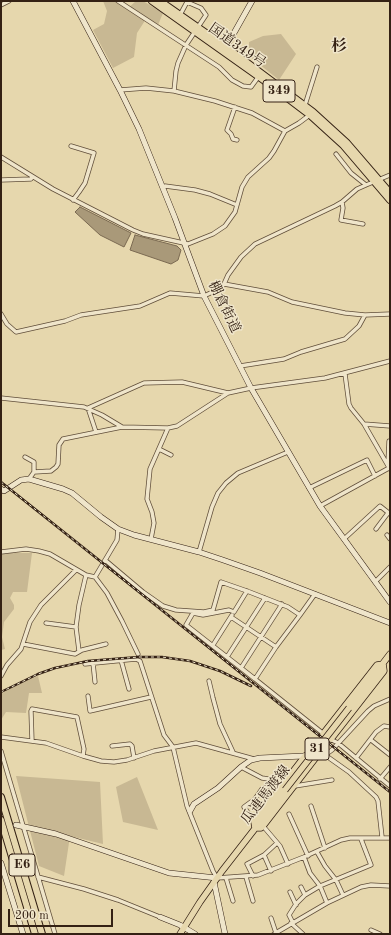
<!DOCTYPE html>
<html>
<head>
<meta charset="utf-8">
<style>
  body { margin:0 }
  #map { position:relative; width:391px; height:935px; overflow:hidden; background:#e6d7ad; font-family:"Old Standard TT",serif }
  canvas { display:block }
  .frame { position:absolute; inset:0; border:2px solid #342114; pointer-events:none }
  .scale { position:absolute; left:8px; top:909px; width:105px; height:18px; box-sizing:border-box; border:2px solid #342114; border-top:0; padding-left:5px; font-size:12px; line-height:14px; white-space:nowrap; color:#342114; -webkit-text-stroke:3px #efe5ca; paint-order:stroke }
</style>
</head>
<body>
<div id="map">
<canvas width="391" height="935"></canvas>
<div class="frame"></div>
<div class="scale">200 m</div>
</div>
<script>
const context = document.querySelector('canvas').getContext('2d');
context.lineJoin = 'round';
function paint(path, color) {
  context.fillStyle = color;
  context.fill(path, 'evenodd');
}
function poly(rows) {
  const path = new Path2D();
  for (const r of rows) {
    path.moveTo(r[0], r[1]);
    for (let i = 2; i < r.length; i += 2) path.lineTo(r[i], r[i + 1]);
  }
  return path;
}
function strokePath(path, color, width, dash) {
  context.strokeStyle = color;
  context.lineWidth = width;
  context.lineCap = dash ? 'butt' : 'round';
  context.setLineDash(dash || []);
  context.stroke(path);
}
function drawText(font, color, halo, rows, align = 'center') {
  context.font = font + ' "Old Standard TT","Noto Serif JP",serif';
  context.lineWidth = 3;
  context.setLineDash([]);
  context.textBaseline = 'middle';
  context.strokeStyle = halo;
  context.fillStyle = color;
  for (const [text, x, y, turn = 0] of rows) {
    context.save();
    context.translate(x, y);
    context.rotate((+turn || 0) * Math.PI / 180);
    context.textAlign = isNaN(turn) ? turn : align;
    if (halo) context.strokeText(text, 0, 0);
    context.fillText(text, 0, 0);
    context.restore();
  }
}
paint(poly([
  [103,1,115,1,127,9,136,1,143,1,163,13,158,25,146,19,137,33,134,57,113,68,93,30,104,24,107,11],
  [281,34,296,54,279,80,249,56,249,42,263,36],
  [1,553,32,553,27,592,13,592,10,598,14,605,14,609,4,622,2,637,5,649,1,650],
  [38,676,42,693,29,693,26,713,6,712,1,720,1,694,18,684],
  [16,776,100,782,103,844,70,836,64,876,39,866],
  [137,777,158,830,123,822,116,787]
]), '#c8b893');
const water = poly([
  [80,207,131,233,124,247,100,235,75,212,80,207],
  [135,235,177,246,181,250,178,260,171,264,130,250,135,235]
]);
paint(water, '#a99979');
strokePath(water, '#7a6951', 1);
const street = poly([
  [118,1,219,67,232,80,243,86,251,87,259,76],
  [1,5,9,1],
  [120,90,146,88,174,91,215,101,252,113,285,131],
  [174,91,176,71,178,63,186,45,206,15,201,8,187,2,180,15],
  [305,105,317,67],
  [235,107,227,130,231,134,233,139,237,140],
  [71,146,94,153,85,183,79,192,73,200],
  [336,154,351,173,366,185],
  [1,157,53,189,133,230,143,234,188,244,213,234,225,226,235,212,242,187,248,177,269,158,274,151,285,131,299,123,311,114],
  [1,180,31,179,32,177],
  [163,187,165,186,195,190,210,194,237,205],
  [342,202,343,208,341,220,363,224],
  [224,284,268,292,292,302,345,313,365,315,390,314],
  [1,314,7,324,16,332,65,321,81,315,140,306,170,293,204,296,219,289,224,284,228,275,241,257,255,244,335,206,342,202,357,189,366,185,390,175],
  [240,366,284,359,301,352,345,339,359,326,365,315],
  [345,374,349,404,351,408,364,424,390,469],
  [1,398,84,407,102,415,122,427],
  [364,424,390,426],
  [96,432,88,408,144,383,182,382,228,393],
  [159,449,171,455],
  [25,457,34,462,34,472],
  [388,464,389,441],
  [29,479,34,472,51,471,56,467,58,464,59,445,63,439,122,427,168,428,177,426,228,393,251,388,325,378,390,361],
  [309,488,367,460,375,476],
  [320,506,389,468],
  [376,529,388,513],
  [387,535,390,539],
  [151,539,154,523,152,512,147,499,150,469,168,428],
  [344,539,380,506,390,514],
  [1,552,26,549,39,551,50,554,86,575,95,577,107,593,122,621,138,654],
  [199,552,212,507,218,493,226,483,238,473,288,452],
  [105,560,143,592,163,606,176,610,204,612,213,610,221,582,247,591],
  [95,577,117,540,118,529],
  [375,582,390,567],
  [247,591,288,607,300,615,276,647,255,679,186,625,193,613,203,615,229,610,234,612,247,591],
  [300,615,315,594],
  [231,617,276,647],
  [46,623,76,627],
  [23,644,75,654,82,650,106,644],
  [213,645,232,615],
  [79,651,76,627,79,605,86,575],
  [227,657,265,598],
  [121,660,129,689],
  [93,663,95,682],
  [85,664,136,659,140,661,164,735,173,747,187,806,213,871,217,878,258,875,304,857,341,840,350,838,390,838],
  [241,668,282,604],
  [1,676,7,665,21,649,30,622,41,605,76,570],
  [255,679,325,735],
  [209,681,213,698,220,724,233,752],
  [88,696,90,711,151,697],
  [1,737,46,743,83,756,101,761,114,762,127,760,154,751,196,743,254,759],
  [330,739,338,743,390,786],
  [371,740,390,755],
  [32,741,31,711,32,709,77,717,84,749,83,756],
  [112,746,130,744,132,746,134,758],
  [1,751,55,934],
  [356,758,376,732,384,726,390,727],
  [241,767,262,778,281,781,262,789,255,799,244,807,254,822],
  [380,779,390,767],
  [295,786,332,780],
  [311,806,325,848],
  [289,814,308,856],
  [263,826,280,846,288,864],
  [382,837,378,801,376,797,349,772,325,755,332,750,368,711,374,706,390,699],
  [317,852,325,866,336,880,343,895],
  [264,855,277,843],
  [304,857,310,873,320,886,371,865,361,839],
  [253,876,247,864,264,855,271,871],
  [38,877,84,889,118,900,160,917],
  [246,877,253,901],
  [226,878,233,901],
  [301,887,305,895],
  [290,892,296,905],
  [271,918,276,933],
  [291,923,303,934],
  [293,923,289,915,296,904,305,895,320,886,327,903],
  [371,930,380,934],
  [274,934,327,903,361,887,371,885,390,886]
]);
const secondary = poly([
  [73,1,120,90,139,129,175,218,204,296,251,388,320,506,390,602],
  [225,49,252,1],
  [1,489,4,491,21,480,29,479,63,489,72,493,101,517,118,529,134,535,199,552,223,560,260,573,390,623],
  [190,811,194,804,218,788,241,767,251,760,260,758,325,755],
  [16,825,56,834,169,873,217,878],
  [1,863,23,934],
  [214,882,225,934],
  [160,917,180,925,195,934]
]);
const primary = poly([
  [349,708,390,654],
  [323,734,377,665,383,664,384,671,331,739],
  [255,828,261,828,263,826,317,756],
  [255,828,254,822,305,756],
  [180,934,200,902,222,871,285,790]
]);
const highway = poly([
  [152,1,269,84,310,115,343,145,390,200],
  [160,1,226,47,313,112,347,143,390,193],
  [1,797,42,934],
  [1,820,35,934]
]);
strokePath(street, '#604e3a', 5);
strokePath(secondary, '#342114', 6);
strokePath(primary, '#342114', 7);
strokePath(highway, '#342114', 8);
strokePath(street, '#efe5ca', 3.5);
strokePath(secondary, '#efe5ca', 5);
strokePath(primary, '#e6d7ad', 5.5);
strokePath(highway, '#e6d7ad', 6);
const rail = poly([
  [1,482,390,792],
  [1,692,38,674,55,668,88,661,139,657,162,657,190,661,220,671,251,686]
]);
strokePath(rail, '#342114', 2.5);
strokePath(rail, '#efe5ca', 1, [3]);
const primaryBridge = poly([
  [285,790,349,708]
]);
strokePath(primaryBridge, '#342114', 7, []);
strokePath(primaryBridge, '#e6d7ad', 5.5);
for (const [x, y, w] of [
  [279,91,32],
  [317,749,24],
  [22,865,26]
]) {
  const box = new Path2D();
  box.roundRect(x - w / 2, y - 11, w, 22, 3);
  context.fillStyle = '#efe5ca';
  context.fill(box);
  strokePath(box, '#342114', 1);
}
drawText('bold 13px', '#342114', null, [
  ["349",279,91],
  ["31",317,749],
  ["E6",22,865]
]);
drawText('14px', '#342114', '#efe5ca', [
  ["国道349号",237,46,35],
  ["棚倉街道",224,307,64],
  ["瓜連馬渡線",266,795,-52]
]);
drawText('bold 16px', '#342114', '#efe5ca', [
  ["杉",339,47]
]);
</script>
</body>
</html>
